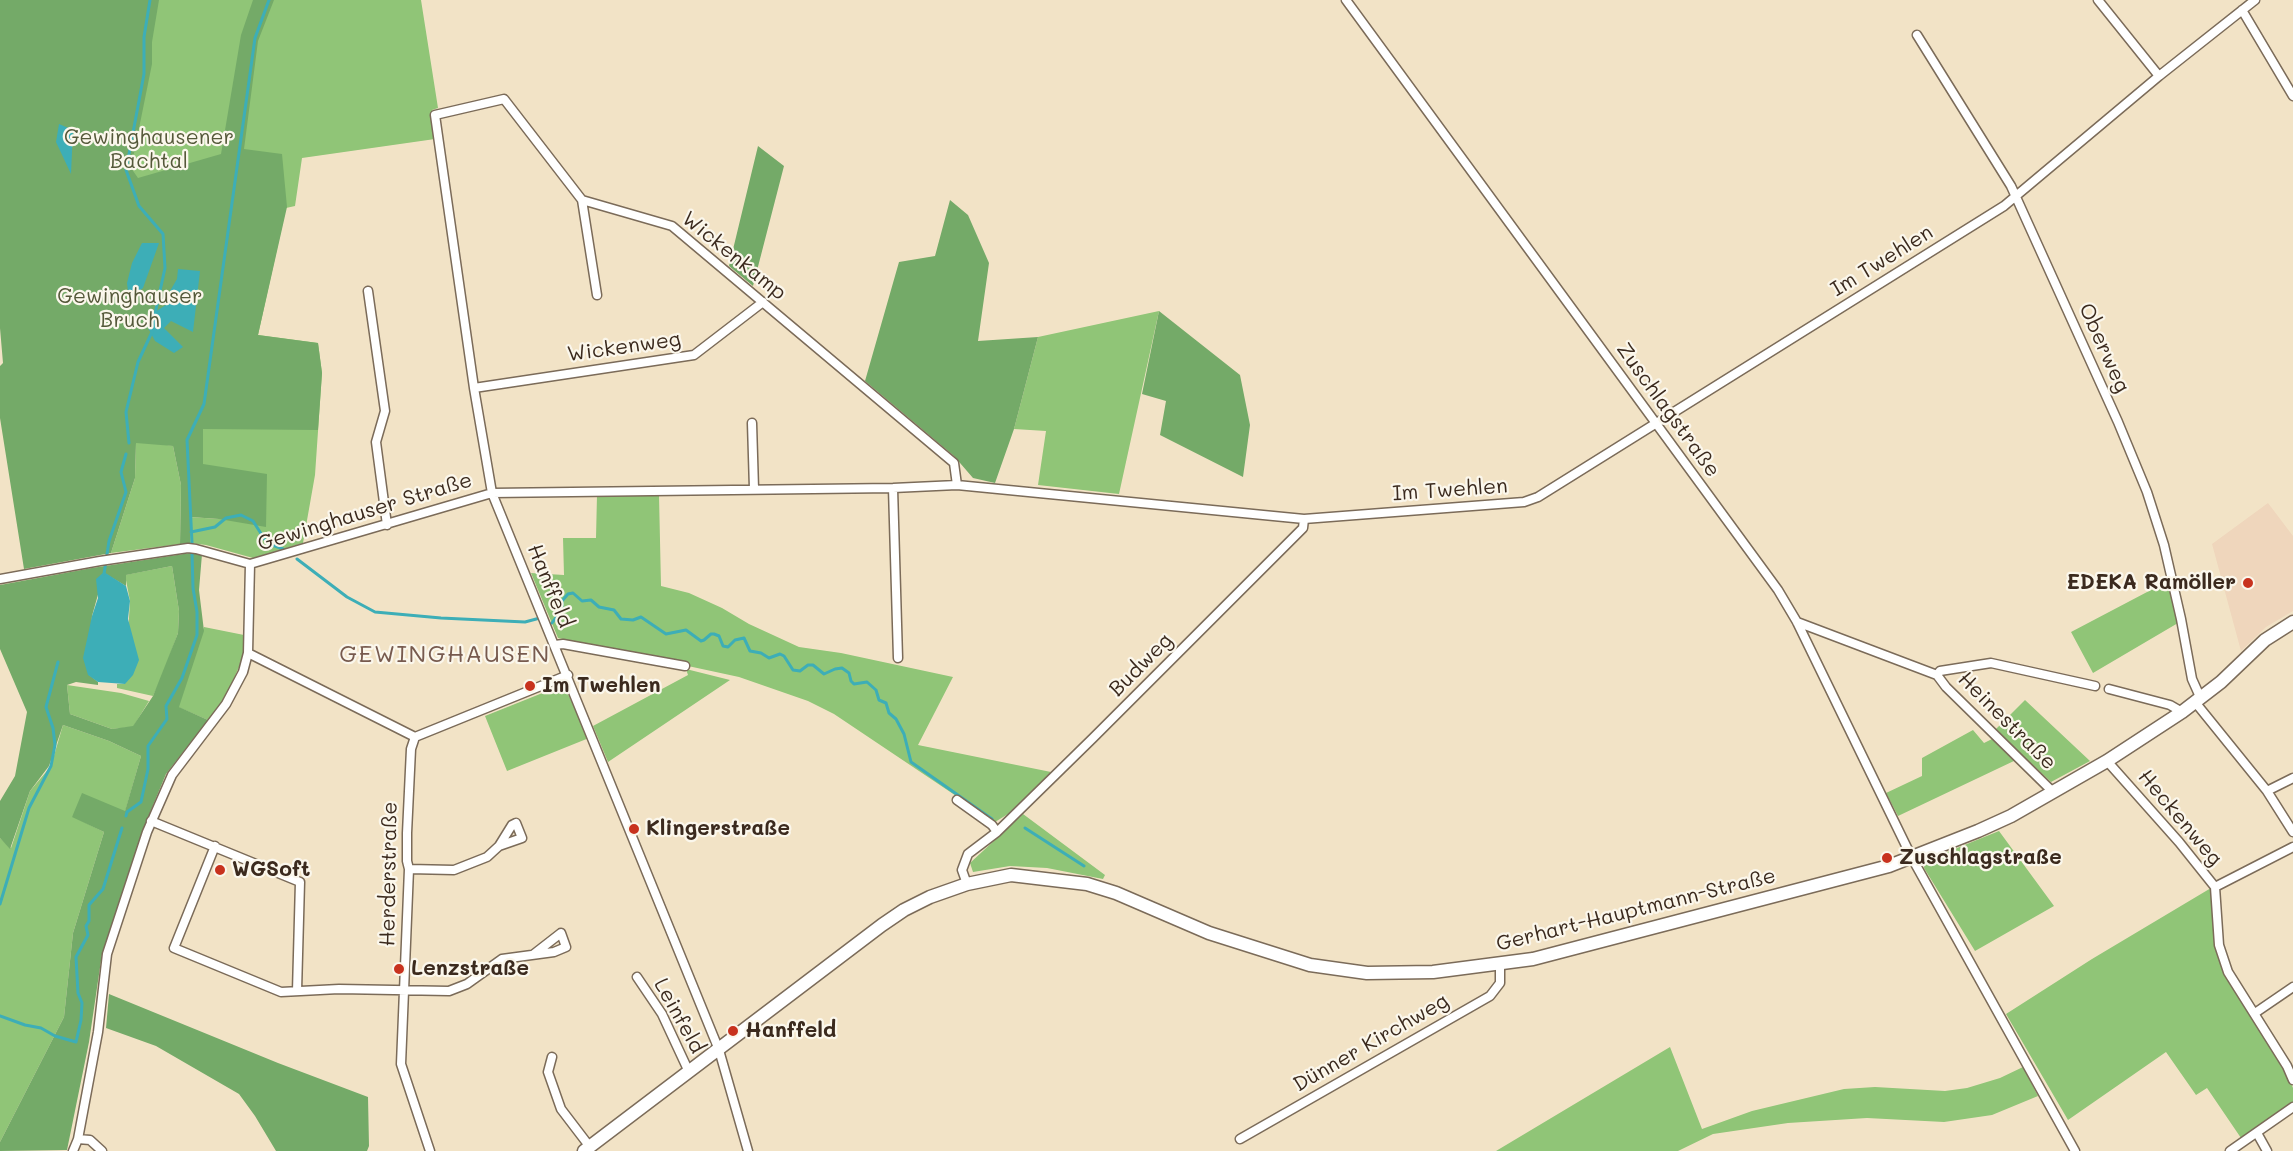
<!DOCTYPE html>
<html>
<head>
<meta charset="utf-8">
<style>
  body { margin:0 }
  canvas { display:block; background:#f2e3c6 }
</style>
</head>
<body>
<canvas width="2293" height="1151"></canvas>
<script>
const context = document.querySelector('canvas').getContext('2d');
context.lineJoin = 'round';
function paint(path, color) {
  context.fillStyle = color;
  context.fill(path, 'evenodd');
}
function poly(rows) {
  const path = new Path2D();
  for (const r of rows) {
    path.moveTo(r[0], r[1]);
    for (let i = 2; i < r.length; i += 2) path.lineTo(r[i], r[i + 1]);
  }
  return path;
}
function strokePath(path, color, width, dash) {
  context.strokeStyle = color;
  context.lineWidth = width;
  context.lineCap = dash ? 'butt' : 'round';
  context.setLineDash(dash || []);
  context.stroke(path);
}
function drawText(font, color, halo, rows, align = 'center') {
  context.font = font + ' Mali,sans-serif';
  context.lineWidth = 4.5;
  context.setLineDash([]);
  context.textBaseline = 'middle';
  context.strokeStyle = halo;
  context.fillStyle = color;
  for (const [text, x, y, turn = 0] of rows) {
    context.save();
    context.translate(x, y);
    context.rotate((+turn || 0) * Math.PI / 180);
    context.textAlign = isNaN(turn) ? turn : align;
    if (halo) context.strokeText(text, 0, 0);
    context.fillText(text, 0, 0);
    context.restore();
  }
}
paint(poly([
  [2268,503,2293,536,2293,611,2266,627,2241,651,2212,544]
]), '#efd6bc');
paint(poly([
  [0,0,421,0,438,108,432,110,435,139,302,158,295,206,286,208,258,335,318,343,322,373,315,475,303,543,253,558,206,545,190,543,189,517,219,519,203,464,203,429,241,429,0,328],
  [1159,311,1119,494,1038,485,1046,431,1014,429,1038,337],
  [148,442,173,446,181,485,180,544,111,553,135,478,136,443],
  [597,495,659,495,661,586,689,593,722,608,749,624,799,647,841,653,953,677,918,745,1051,772,1008,814,995,822,834,714,808,701,739,677,558,638,531,573,564,575,563,538,596,538],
  [172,566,179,611,178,633,161,679,153,696,117,688,117,684,125,684,130,601,125,575],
  [2168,581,2178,623,2093,673,2071,632],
  [204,627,244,635,243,658,224,701,208,720,178,707],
  [686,669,730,680,608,762,593,726,688,675],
  [67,685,121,693,149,701,133,727,112,729,70,714],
  [560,686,566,690,589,738,507,771,485,716],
  [2025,700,2090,761,2051,782,1995,730],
  [63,725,109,741,141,756,125,812,72,816,104,832,73,933,64,1017,0,1142,0,838,11,848,30,791,51,766],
  [1973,730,1984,743,1994,738,2016,760,1898,816,1886,793,1922,776,1922,758],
  [1023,814,1105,875,1103,879,1047,868,1010,866,973,872,970,863],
  [1999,831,2054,906,1975,951,1924,868,1925,861],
  [2211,888,2217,945,2285,1068,2293,1088,2293,1103,2241,1138,2207,1088,2196,1095,2166,1052,2068,1120,2006,1014,2092,959],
  [1670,1047,1702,1129,1752,1111,1844,1089,1875,1087,1945,1091,1967,1088,2000,1078,2023,1067,2038,1096,1992,1115,1944,1122,1867,1118,1788,1123,1713,1134,1678,1151,1496,1151]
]), '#90c577');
paint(poly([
  [0,0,159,0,152,42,152,64,131,168,138,178,221,154,241,35,253,0,274,0,258,41,244,149,282,154,287,207,258,335,318,343,322,373,318,430,203,429,203,464,267,474,266,527,219,519,190,517,190,543,180,544,181,485,173,446,136,443,135,478,111,553,24,569,0,418,0,366,3,363,0,328],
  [758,146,784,166,753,286,729,266],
  [950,200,968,215,989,263,978,341,1038,337,1014,429,995,483,973,478,954,456,865,381,899,262,935,256],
  [1159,311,1240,375,1250,425,1243,477,1160,435,1166,401,1142,394],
  [190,553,202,554,199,590,204,631,179,707,208,720,166,774,144,827,102,954,89,1042,67,1150,0,1151,0,1142,64,1017,73,933,104,832,72,817,82,793,125,811,141,756,109,741,63,725,49,766,30,791,10,849,0,838,0,801,15,776,27,712,0,649,0,585,92,568],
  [172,566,179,611,178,633,153,696,133,726,112,729,70,714,67,685,76,682,98,685,98,682,88,674,92,616,104,573,126,586,126,575],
  [109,994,278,1063,368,1097,369,1146,367,1151,276,1151,255,1116,239,1094,156,1046,106,1028]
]), '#74aa68');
paint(poly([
  [59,124,73,130,71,174,56,142],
  [142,243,159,243,143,288,129,299,127,283,132,263],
  [178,269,200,271,193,332,171,321,164,328,183,347,174,353,155,341,146,324,155,312,172,301,182,301,183,294,170,291,177,279],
  [104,572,126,586,130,601,128,619,139,660,133,675,125,684,98,682,88,675,83,658,92,616,98,598,96,579]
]), '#3daeb7');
strokePath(poly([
  [150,0,144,37,144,74,126,170,139,206,163,234,165,268,155,314],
  [129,443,126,412,138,362,152,332],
  [191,532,215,527,226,518,241,515,253,521,267,543,283,549],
  [192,543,187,440,204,404,255,38,269,0],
  [297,559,347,597,375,612,441,618,525,622,540,618],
  [104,574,109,541,126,492,121,472,126,454],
  [552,623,562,609,562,601,568,594,573,593,582,601,591,600,599,607,614,610,621,619,633,620,641,617,666,634,686,630,701,641,704,640,711,634,714,634,719,636,723,646,728,647,735,640,744,638,750,651,761,653,769,658,780,654,784,656,793,670,800,671,808,665,813,665,824,674,835,669,842,668,849,673,851,681,854,684,867,682,876,690,879,700,886,703,889,713,896,719,904,734,911,762,992,819],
  [126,816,127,812,141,802,148,769,148,746,167,719,166,706,182,678,197,635,197,612,193,588,192,553],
  [1025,828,1084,866],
  [0,904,29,808,51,766,55,745,53,728,46,707,58,662],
  [0,1016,25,1025,41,1028,55,1036,76,1042,81,1020,82,1003,78,993,76,957,88,935,86,926,89,921,89,905,103,889,122,828]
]), '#3daeb7', 3);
const street = poly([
  [1346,0,1778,590,1797,622,1912,858,2075,1151],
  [2098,0,2159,76],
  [2242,10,2293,96],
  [1917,35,2011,186,2118,422,2147,492,2164,545,2181,619,2192,679,2201,699],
  [582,200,597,295],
  [368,291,385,411,376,442,387,525],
  [474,388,694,355,763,302],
  [752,423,754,489],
  [893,488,898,658],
  [0,579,100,561,188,548,196,549,250,564,492,493,893,488,957,485,1304,519,1524,502,1538,497,2004,206,2159,76,2255,0],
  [1797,622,1937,675,1946,687,2053,792],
  [555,645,563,644,685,666],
  [248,653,415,737,568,675],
  [1937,675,1940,671,1991,663,2095,686],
  [2109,689,2170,705,2182,712],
  [2195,702,2267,791,2293,832],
  [415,737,411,749,407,833,407,861,409,869,401,1064,430,1151],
  [2107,761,2179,842,2215,887],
  [2267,791,2293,778],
  [957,800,992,825,997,832],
  [151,821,300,882,297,991],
  [215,846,174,948,281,992,339,989,449,991,467,984,502,959,554,952,566,947,561,933,534,954],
  [409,869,454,870,487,857,499,846,522,838,516,823,512,825,499,846],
  [967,884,962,870,968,854,997,832,1093,738,1303,528,1304,519],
  [2215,887,2219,945,2228,972,2287,1066,2293,1080],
  [2215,887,2293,847],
  [637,977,662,1014,689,1072],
  [2255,1013,2293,987],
  [552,1057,548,1072,561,1109,590,1147],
  [2257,1133,2267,1151],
  [78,1139,90,1140,102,1151],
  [1240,1139,1490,996,1500,983,1500,965],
  [73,1151,78,1139,98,1032,107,954,147,832,172,775,226,704,243,672,248,653,250,564],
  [748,1151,719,1050,492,493,474,388,435,115,504,99,582,200,672,226,954,463,957,485],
  [2230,1151,2293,1107]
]);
const secondary = poly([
  [584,1151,882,925,904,910,930,897,967,884,1011,875,1087,884,1116,893,1209,933,1310,965,1367,973,1433,972,1533,959,1889,866,1978,831,2011,816,2107,761,2182,712,2221,682,2265,640,2293,622]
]);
strokePath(street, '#7b6b59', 11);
strokePath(secondary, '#7b6b59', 15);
strokePath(street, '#fff', 8);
strokePath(secondary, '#fff', 12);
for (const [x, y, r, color] of [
  [2248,583,6,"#c8321e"],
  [530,686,6,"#c8321e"],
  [634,829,6,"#c8321e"],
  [1887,858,6,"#c8321e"],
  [220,870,6,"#c8321e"],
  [399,969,6,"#c8321e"],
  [733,1031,6,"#c8321e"]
]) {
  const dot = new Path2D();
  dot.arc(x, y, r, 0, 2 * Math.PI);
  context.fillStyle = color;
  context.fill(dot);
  strokePath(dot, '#fbf7ec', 2);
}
drawText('21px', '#545839', '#fbf7ec', [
  ["Gewinghausener",149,138],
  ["Bachtal",149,162],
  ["Gewinghauser",130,297],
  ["Bruch",130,321]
]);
drawText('21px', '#3b2a1e', '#fbf7ec', [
  ["Wickenkamp",734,256,39],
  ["Im Twehlen",1882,261,-32],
  ["Wickenweg",624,347,-8],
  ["Oberweg",2104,348,66],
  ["Zuschlagstraße",1668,410,54],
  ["Im Twehlen",1450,490,-4],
  ["Gewinghauser Straße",365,512,-17],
  ["Hanffeld",550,586,68],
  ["Budweg",1141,665,-45],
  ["Heinestraße",2007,721,45],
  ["Heckenweg",2180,818,50],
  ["Herderstraße",389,874,-89],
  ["Gerhart-Hauptmann-Straße",1636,910,-14],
  ["Leinfeld",679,1016,61],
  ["Dünner Kirchweg",1371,1043,-30]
]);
drawText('bold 21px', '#3b2a1e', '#fbf7ec', [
  ["EDEKA Ramöller",2236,583,"right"],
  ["Im Twehlen",542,686],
  ["Klingerstraße",646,829],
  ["Zuschlagstraße",1899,858],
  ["WGSoft",232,870],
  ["Lenzstraße",411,969],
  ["Hanffeld",745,1031]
], 'left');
context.letterSpacing = '1.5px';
drawText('24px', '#775a4e', '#fbf7ec', [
  ["GEWINGHAUSEN",445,655]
]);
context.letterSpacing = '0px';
</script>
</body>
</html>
